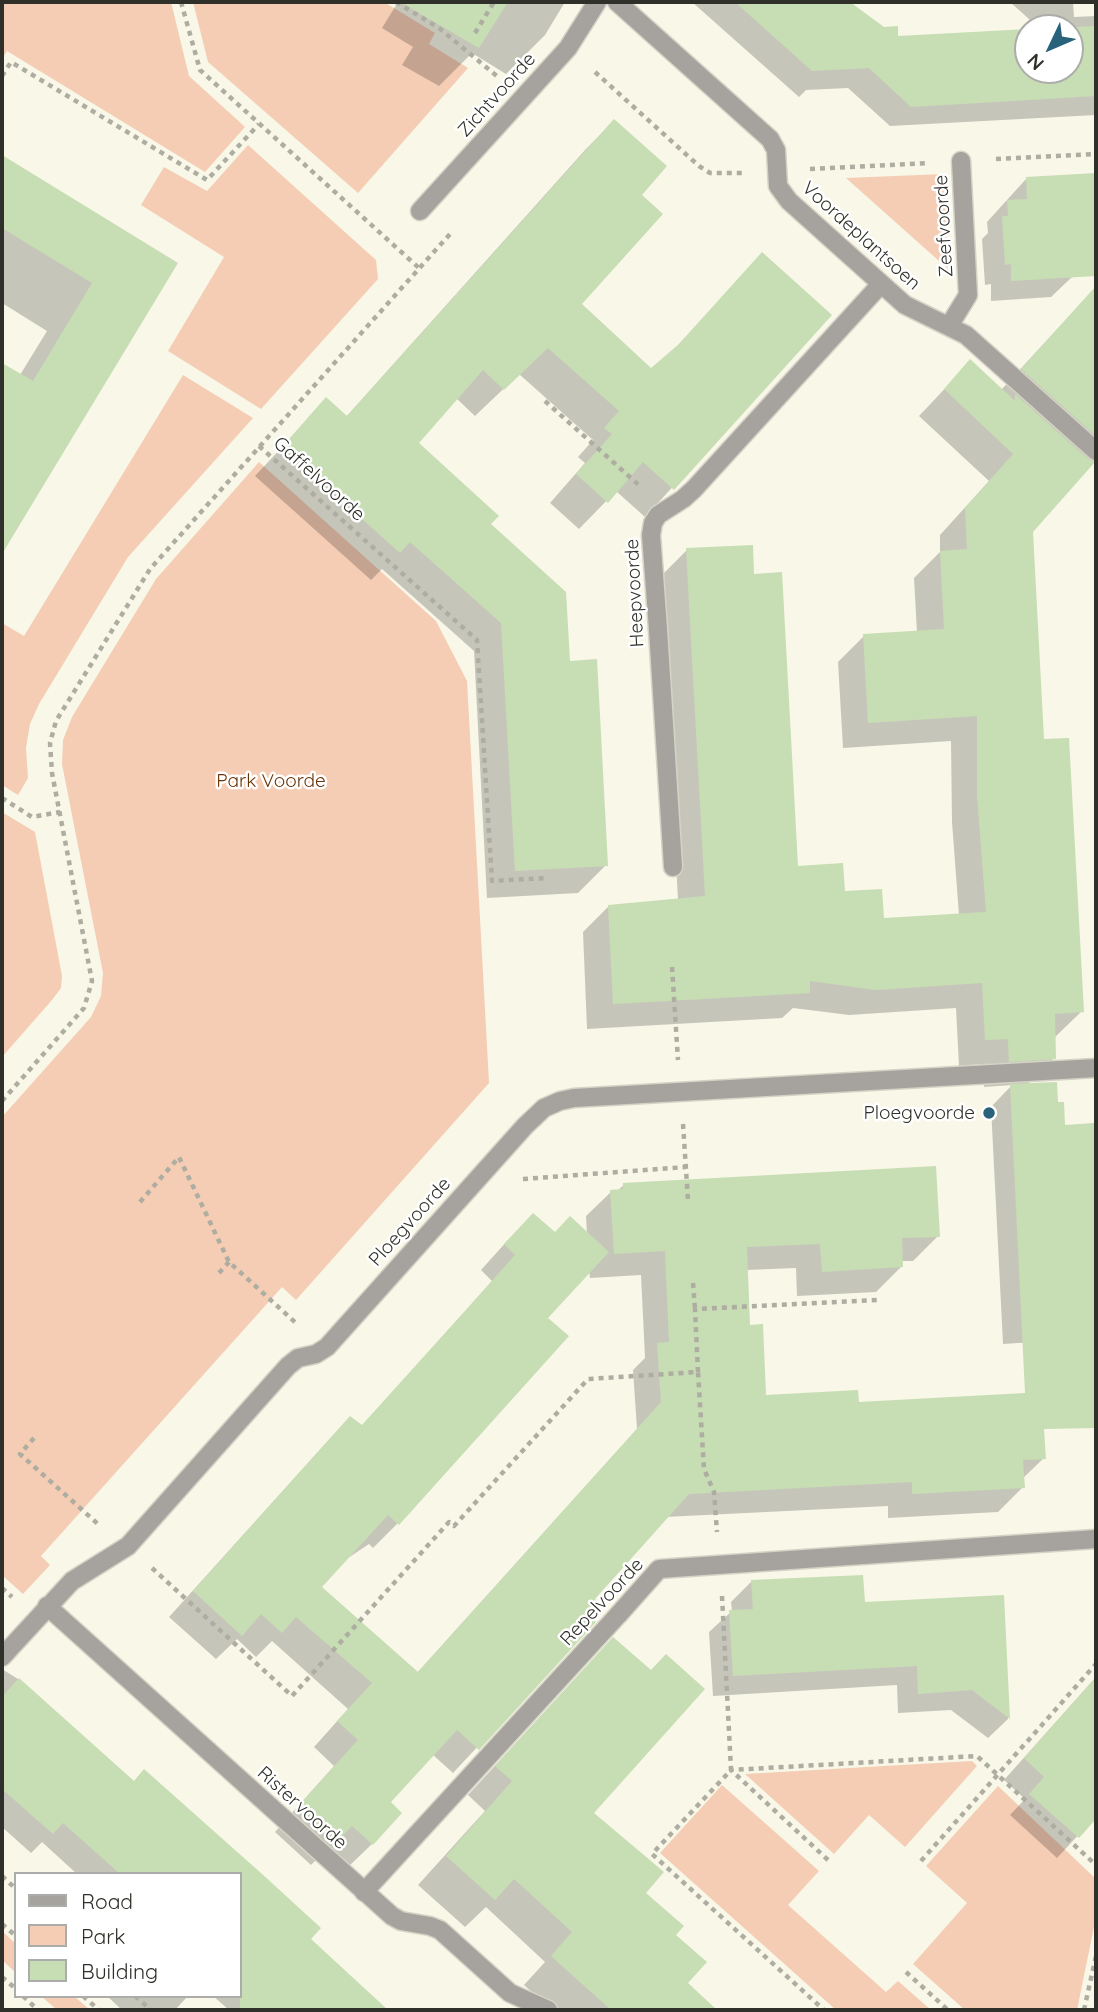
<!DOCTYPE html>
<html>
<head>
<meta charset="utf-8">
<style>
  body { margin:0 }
  #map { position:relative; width:1098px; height:2012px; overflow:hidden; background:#f8f7e8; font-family:Quicksand,sans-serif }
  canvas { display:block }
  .frame { position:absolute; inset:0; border:4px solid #30302a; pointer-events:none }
  .legend { position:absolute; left:14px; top:1872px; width:228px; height:126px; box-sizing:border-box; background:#fff; border:2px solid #acacaa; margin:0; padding:9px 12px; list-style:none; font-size:21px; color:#30302a }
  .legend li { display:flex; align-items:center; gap:14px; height:35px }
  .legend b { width:35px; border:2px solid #acacaa }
  .north { position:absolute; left:1014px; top:14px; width:70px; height:70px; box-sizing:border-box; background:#fff; border:2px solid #acacaa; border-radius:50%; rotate:226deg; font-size:19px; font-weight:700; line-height:28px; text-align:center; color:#30302a }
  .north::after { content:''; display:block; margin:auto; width:24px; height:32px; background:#29627b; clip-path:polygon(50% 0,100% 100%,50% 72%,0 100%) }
</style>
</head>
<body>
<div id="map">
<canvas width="1098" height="2012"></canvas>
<div class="frame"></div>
<ul class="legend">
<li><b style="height:9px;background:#a6a29d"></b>Road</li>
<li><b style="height:19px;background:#f5cdb4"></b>Park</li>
<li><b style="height:19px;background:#c7ddb3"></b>Building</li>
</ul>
<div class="north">N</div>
</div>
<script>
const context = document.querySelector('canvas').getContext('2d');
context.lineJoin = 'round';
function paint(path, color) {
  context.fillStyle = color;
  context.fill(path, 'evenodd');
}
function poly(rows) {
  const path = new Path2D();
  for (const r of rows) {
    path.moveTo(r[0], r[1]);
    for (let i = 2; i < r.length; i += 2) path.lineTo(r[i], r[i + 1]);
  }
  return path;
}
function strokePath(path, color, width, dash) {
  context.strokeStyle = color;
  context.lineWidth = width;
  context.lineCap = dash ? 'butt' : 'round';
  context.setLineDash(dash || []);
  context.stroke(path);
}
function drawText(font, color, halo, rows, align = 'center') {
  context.font = font + ' Quicksand,sans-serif';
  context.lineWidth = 5;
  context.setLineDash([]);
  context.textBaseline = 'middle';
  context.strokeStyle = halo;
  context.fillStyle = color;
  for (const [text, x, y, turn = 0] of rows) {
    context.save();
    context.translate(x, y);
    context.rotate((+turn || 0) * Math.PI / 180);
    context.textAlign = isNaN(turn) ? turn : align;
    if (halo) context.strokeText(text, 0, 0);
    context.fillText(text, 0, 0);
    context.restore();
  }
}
paint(poly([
  [2,2,171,2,189,76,245,127,205,172,7,51,2,59],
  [193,2,384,2,435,33,429,44,468,68,358,193,208,62],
  [248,145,376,260,378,279,261,409,168,351,224,257,141,205,164,167,207,191],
  [944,174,948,269,846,178],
  [183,375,253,418,128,557,39,704,30,724,26,748,28,778,18,795,2,785,2,623,24,636],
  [259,462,436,621,467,681,489,1083,296,1300,282,1287,41,1556,50,1565,23,1594,2,1575,2,1117,91,1017,101,996,103,973,62,764,63,740,72,717,156,579],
  [2,812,35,832,62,976,61,988,52,1000,2,1057],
  [972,1761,977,1766,905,1847,869,1815,834,1854,745,1774],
  [722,1785,819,1871,788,1905,886,1992,898,1981,931,2010,836,2010,660,1853],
  [998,1786,1096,1879,1096,1917,1077,2010,965,2010,913,1964,967,1903,926,1866],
  [2,1931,16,1944,16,1973,2,1960],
  [41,1996,74,1996,90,2010,57,2010]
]), '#f5cdb4');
paint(poly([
  [398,2,565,2,545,35,506,74,472,53,439,86,402,65,413,47,382,28],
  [692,2,813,2,804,13,897,38,1028,31,1028,70,1070,70,1070,28,1039,28,1010,2,1073,2,1074,17,1096,16,1096,115,890,126,848,88,806,90,799,97],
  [614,121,639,195,579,304,651,370,669,355,762,254,830,316,645,517,616,491,579,529,550,503,585,463,578,457,593,440,519,374,475,416,456,398,416,443,488,524,568,663,606,865,578,893,487,898,474,651,382,569,371,580,255,476,326,400,346,417,586,149],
  [2,157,176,263,2,551,2,373,7,368,20,375,47,331,2,303],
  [1026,179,1072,277,1051,297,991,301,991,284,985,285,982,239,988,233,987,222],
  [1096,287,1096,457,1031,532,1042,741,1082,1011,1054,1038,1054,1058,1027,1085,1056,1104,1063,1127,1093,1125,1096,1185,1096,1338,1003,1344,991,1107,1012,1085,984,1087,983,1064,959,1066,956,1008,849,1015,793,1008,782,1018,587,1029,583,932,609,906,678,900,661,576,687,550,752,576,796,868,843,893,883,920,959,915,952,822,951,741,843,748,838,662,864,636,917,633,914,578,940,552,940,535,989,481,919,416,970,362,1001,390],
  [624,1185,938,1236,913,1261,901,1261,901,1267,876,1292,797,1296,796,1268,746,1270,749,1327,765,1397,857,1404,1044,1458,1022,1479,1023,1487,998,1512,888,1518,888,1506,665,1517,592,1599,590,1619,594,1622,453,1773,432,1754,388,1802,372,1844,347,1868,327,1849,311,1865,275,1832,334,1766,314,1747,348,1709,272,1641,256,1657,237,1639,216,1659,169,1617,326,1443,351,1418,361,1427,441,1338,492,1281,481,1270,508,1240,554,1234,587,1234,586,1216,611,1192,617,1191],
  [589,1270,590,1278,641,1275,645,1358,633,1370,637,1429,417,1673,320,1588,345,1560,369,1544,373,1548,398,1523,545,1319],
  [751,1582,863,1604,1002,1597,1008,1719,988,1738,951,1710,898,1713,897,1685,713,1696,709,1632,732,1611,731,1602],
  [585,1668,592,1813,643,1893,674,1935,685,1983,715,2010,552,2010,524,1985,545,1962,486,1907,465,1927,418,1885,485,1811,468,1795],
  [2,1669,18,1679,133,1783,145,1772,309,1940,387,2010,229,2010,213,1996,240,1996,240,1874,77,1874,42,1842,31,1853,2,1827],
  [1096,1677,1096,1816,1057,1858,1010,1815,1025,1799,1004,1780],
  [107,1996,188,1996,175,2010,122,2010]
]), '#0003');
paint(poly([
  [400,2,508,2,479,48],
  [735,2,850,2,884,27,898,26,898,36,1028,29,1028,70,1070,70,1070,28,1058,28,1096,26,1096,96,911,107,869,68,812,71],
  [614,119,667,166,642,195,663,214,582,304,651,368,679,344,762,252,832,315,674,490,643,462,608,503,576,474,612,434,604,428,619,411,548,348,504,390,483,370,419,443,499,516,491,524,566,592,570,661,597,659,608,866,515,871,501,623,410,542,400,553,282,447,326,397,347,416],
  [2,155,178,263,2,554,2,363,33,381,92,283,2,228],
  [1096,173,1096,276,1011,281,1011,264,1005,265,1002,216,1008,216,1007,200,1027,199,1026,177],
  [1096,286,1096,436,1021,369],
  [970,359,1015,401,1015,394,1088,459,1095,462,1033,532,1044,739,1069,738,1084,1012,1055,1014,1056,1059,1009,1062,1008,1039,985,1040,982,983,876,990,810,981,810,993,613,1004,608,905,705,896,686,548,753,545,754,574,782,572,798,866,843,863,845,891,882,889,884,918,986,912,977,795,977,716,868,723,863,634,944,629,940,551,967,549,965,508,1013,454,944,389],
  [1057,1082,1058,1102,1064,1102,1065,1125,1094,1123,1096,1156,1096,1428,1044,1429,1046,1459,1023,1460,1025,1488,912,1494,912,1482,689,1494,595,1599,604,1607,593,1619,596,1622,479,1750,457,1730,391,1802,402,1813,373,1845,352,1826,337,1842,298,1806,358,1740,337,1721,372,1683,296,1617,282,1633,261,1614,242,1636,193,1591,350,1416,362,1425,465,1311,515,1255,504,1244,533,1213,555,1232,570,1216,609,1252,548,1318,569,1336,399,1525,388,1515,322,1587,418,1672,661,1402,657,1343,669,1342,665,1251,614,1254,610,1190,623,1189,623,1183,936,1166,940,1237,902,1238,903,1267,822,1272,820,1244,747,1247,750,1325,763,1324,766,1395,858,1390,859,1402,1025,1393,1010,1084],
  [863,1575,865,1602,1004,1595,1010,1719,972,1690,918,1694,917,1666,733,1676,729,1610,753,1609,751,1580],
  [613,1637,651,1670,666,1654,705,1689,594,1813,664,1872,646,1893,684,1926,676,1935,707,1962,688,1983,717,2010,611,2010,551,1956,572,1932,514,1879,495,1900,446,1856,512,1781,495,1766],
  [1096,1677,1096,1819,1079,1838,1029,1794,1044,1777,1024,1758],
  [19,1678,134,1781,144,1769,262,1874,321,1928,311,1939,388,2010,240,2010,240,1874,120,1874,63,1823,53,1834,2,1789,2,1697]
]), '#c7ddb3');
const pedestrian = poly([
  [658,629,673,867],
  [364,1892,619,1614]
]);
const minor = poly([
  [617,2,770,139,776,150,778,186,789,201,905,305,966,335,1096,451],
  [420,211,568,48,597,2],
  [949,326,968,295,961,161],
  [658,629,651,535,653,523,658,515,683,499,694,489,881,284],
  [47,1606,392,1916,401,1921,430,1926,440,1930,510,1993,548,2010],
  [619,1614,659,1569,1096,1539],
  [2,1657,72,1581,128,1546,288,1366,298,1358,316,1354,327,1347,525,1126,544,1108,560,1101,574,1098,1096,1068]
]);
strokePath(pedestrian, '#d4d3c6', 21);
strokePath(minor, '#d4d3c6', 21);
strokePath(poly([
  [181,2,200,70,419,268],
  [396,2,439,28,498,77],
  [475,33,494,2],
  [595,72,699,166,710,173,742,173],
  [2,76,11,62,207,180,259,124],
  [996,159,1096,154],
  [810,169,928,163],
  [545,401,641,487],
  [259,446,477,640,492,881,546,878],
  [2,798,32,817,60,812],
  [672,967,678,1060],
  [2,1101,84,1008,92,981,52,773,50,743,56,721,150,569,450,234],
  [683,1124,688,1200],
  [523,1179,686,1167],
  [140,1202,179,1157,229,1262,297,1324],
  [219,1273,229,1262],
  [693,1283,695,1309],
  [698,1372,695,1309,877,1300],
  [34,1438,20,1454,99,1525],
  [152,1568,292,1696,449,1522,454,1526,588,1379,698,1372,704,1469,714,1492,717,1532],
  [2,1588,12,1597],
  [722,1596,731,1770,652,1854,824,2010],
  [828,1860,731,1770,977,1756,1096,1865],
  [921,1861,1096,1664],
  [2,1876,16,1889],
  [2,1924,16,1936],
  [906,1972,948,2010],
  [2,1977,16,1989],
  [23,1996,38,2010],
  [83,1996,99,2010],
  [135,1996,151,2010],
  [1084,2010,1096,1956]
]), '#aeada1', 4.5, [5, 5]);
strokePath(pedestrian, '#a6a29d', 18);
strokePath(minor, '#a6a29d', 18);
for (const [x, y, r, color] of [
  [989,1113,7,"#29627b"]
]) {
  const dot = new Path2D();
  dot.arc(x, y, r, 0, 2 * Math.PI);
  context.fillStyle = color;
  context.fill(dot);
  strokePath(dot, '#fff', 2.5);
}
drawText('19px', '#30302a', '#fff', [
  ["Zichtvoorde",497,95,-48],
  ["Zeefvoorde",944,226,-93],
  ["Voordeplantsoen",861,236,42],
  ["Gaffelvoorde",319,479,42],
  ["Heepvoorde",635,593,-93],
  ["Ploegvoorde",410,1222,-48],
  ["Repelvoorde",602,1602,-47],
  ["Ristervoorde",302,1808,42]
]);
drawText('19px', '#683307', '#fff', [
  ["Park Voorde",271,781]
]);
drawText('19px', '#30302a', '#fff', [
  ["Ploegvoorde",975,1113]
], 'right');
</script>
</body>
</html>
